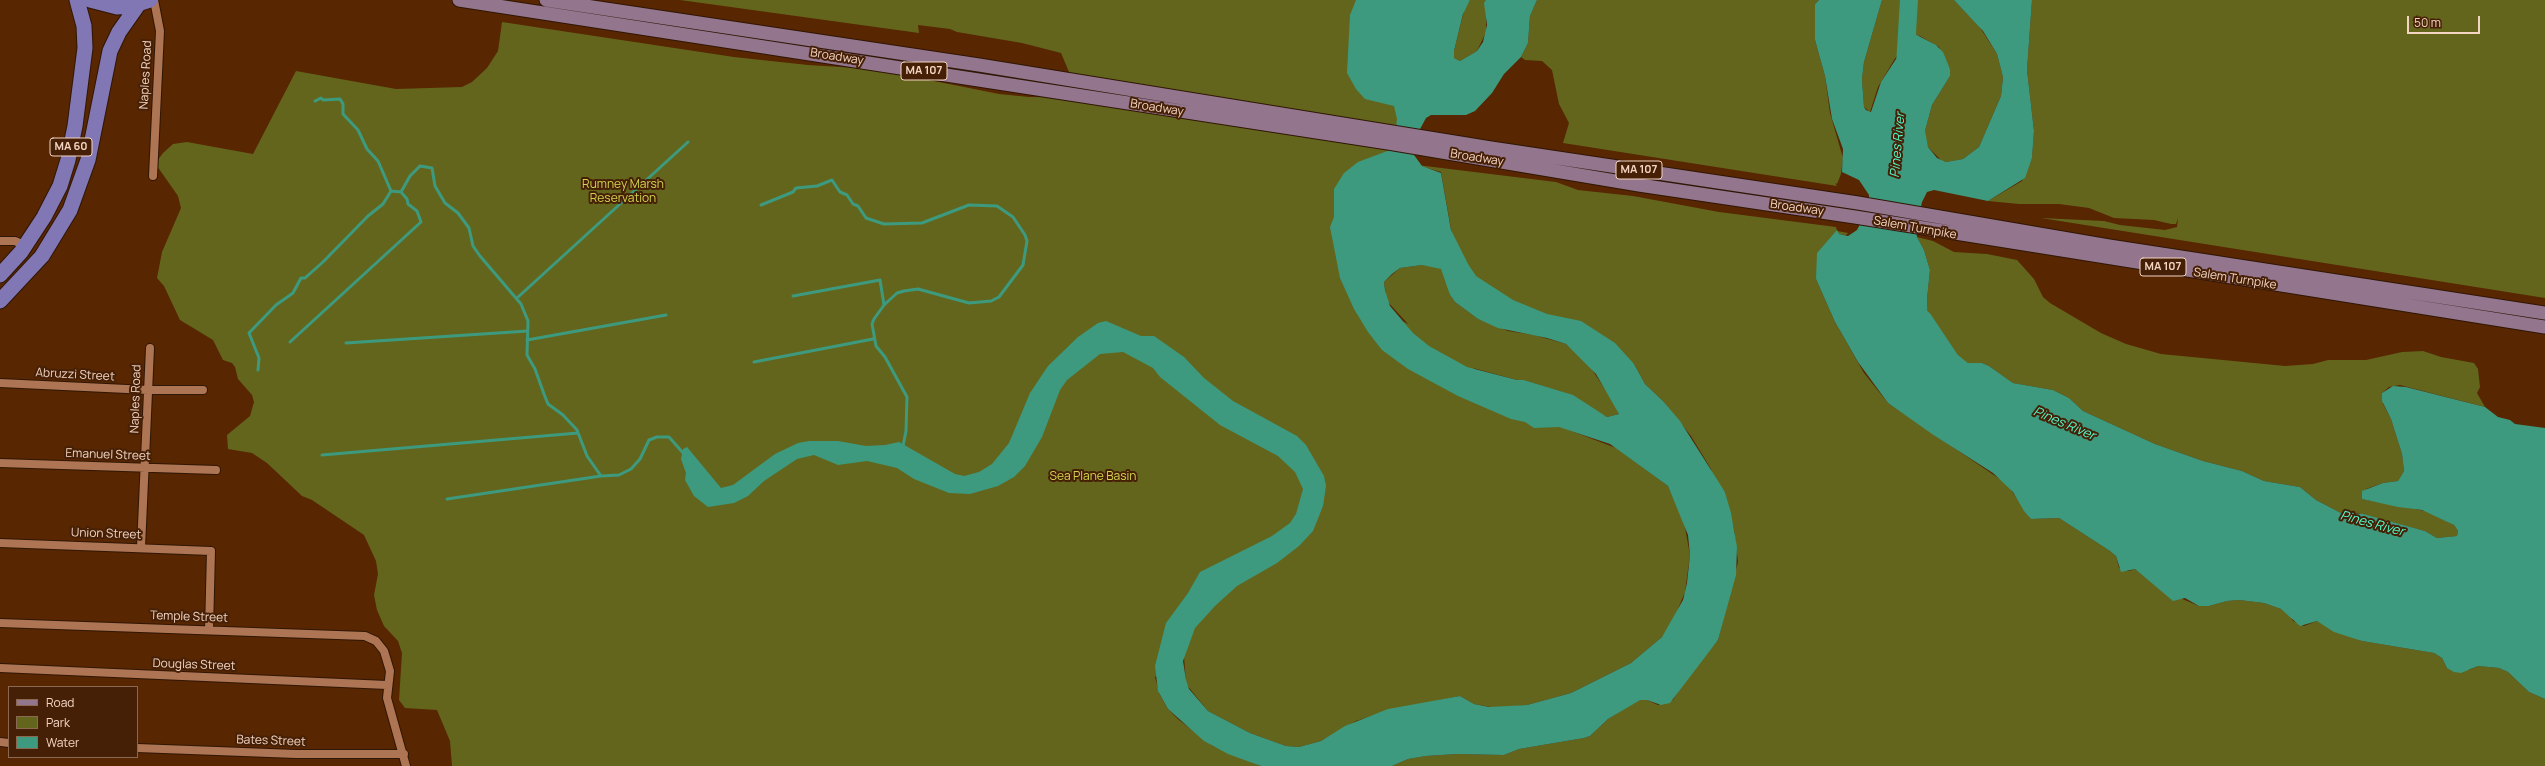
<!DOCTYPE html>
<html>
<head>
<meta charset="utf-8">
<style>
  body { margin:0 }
  #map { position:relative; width:2545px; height:766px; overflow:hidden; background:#582601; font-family:Manrope,sans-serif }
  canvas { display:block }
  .legend { position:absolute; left:8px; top:686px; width:130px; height:72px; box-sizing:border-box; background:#462006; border:1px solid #8b6851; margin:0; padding:5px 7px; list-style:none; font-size:12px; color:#f3d4c2 }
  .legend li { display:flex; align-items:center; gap:8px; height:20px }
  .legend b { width:20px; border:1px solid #8b6851 }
  .scale { position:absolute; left:2407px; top:16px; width:73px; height:18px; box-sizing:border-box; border:2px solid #f3d4c2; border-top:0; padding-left:5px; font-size:12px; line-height:14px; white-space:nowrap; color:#f3d4c2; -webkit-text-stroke:3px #462006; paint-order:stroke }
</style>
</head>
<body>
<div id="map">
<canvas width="2545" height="766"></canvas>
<ul class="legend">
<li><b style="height:5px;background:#93768d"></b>Road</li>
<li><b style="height:11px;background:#63651c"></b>Park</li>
<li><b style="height:11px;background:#3d9a7f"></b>Water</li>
</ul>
<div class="scale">50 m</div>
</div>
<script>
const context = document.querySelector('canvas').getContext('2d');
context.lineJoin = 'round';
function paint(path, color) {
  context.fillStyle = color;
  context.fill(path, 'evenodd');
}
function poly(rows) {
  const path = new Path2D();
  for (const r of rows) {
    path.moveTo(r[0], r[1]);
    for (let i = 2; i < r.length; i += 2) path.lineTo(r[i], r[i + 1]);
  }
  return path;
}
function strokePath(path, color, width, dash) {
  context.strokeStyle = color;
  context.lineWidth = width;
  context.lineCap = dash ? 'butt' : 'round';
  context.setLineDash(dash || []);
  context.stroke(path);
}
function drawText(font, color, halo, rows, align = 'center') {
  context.font = font + ' Manrope,sans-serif';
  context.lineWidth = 4;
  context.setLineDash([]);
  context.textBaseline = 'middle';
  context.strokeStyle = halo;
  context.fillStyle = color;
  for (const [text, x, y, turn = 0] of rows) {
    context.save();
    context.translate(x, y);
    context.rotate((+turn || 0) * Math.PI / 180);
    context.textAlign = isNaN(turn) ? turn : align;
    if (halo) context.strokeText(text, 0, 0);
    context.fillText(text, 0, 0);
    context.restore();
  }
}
paint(poly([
  [680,0,1406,0,1405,165,1357,197,1383,311,1408,324,1387,301,1384,282,1400,268,1422,265,1436,266,1441,269,1445,274,1450,295,1455,302,1478,319,1508,331,1534,335,1566,344,1589,365,1614,403,1619,414,1607,417,1562,392,1524,380,1517,380,1473,368,1569,430,1616,448,1668,486,1684,522,1690,555,1685,592,1672,623,1662,637,1631,663,1571,693,1527,705,1496,708,1474,704,1460,696,1420,704,1400,712,1377,714,1356,721,1321,741,1299,747,1286,746,1250,733,1208,711,1186,684,1184,656,1155,677,1160,695,1168,709,1179,720,1213,746,1261,766,452,766,450,741,437,710,405,708,399,700,402,653,398,641,384,626,377,610,374,595,378,574,376,561,364,535,312,500,302,496,267,463,252,453,228,449,227,435,250,416,254,402,252,395,238,379,235,367,232,363,223,360,213,340,180,320,164,286,157,278,162,252,181,208,178,196,157,166,157,161,163,153,173,144,187,142,253,154,296,71,396,89,462,87,472,82,487,68,498,51,502,22,734,57,808,65,874,69,999,94,1029,97,1138,98,1135,95,1072,79,1061,53,1022,43,957,32,950,29,918,25,919,33],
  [1470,0,1486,0,1486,32,1477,51,1460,61,1454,58,1454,51,1464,11],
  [1537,0,1819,0,1815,4,1815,40,1825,76,1830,113,1843,158,1841,174,1837,184,1835,183,1837,186,1563,143,1569,123,1559,104,1552,70,1542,61,1525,60,1521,57,1528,43,1530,16],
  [1882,0,1954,0,1979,26,1997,54,2003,77,2001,96,1979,147,1963,159,1946,162,1941,160,1928,147,1925,139,1925,131,1932,105,1950,76,1950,69,1939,47,1920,36,1913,34,1894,60,1878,87,1870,112,1864,107,1862,79,1864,62],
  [2032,0,2545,0,2545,298,2041,218,2104,221,2120,225,2165,230,2177,227,2178,218,2176,224,2171,224,2154,220,2114,218,2089,208,2059,204,2019,204,1988,201,2022,181,2032,158,2034,131,2027,70],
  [1417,165,1556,182,1578,190,1633,196,1719,212,1836,227,1837,231,1848,233,1846,235,1835,234,1816,279,1835,322,1864,373,1888,403,2007,484,2031,519,2059,518,2110,551,2116,556,2119,568,2129,571,2135,569,2161,590,2199,606,2209,606,2227,601,2239,600,2264,603,2281,609,2290,615,2293,621,2304,626,2317,621,2362,641,2434,653,2442,658,2447,668,2469,670,2478,666,2499,668,2508,672,2529,692,2545,699,2545,766,1392,766,1408,759,1426,756,1457,754,1504,755,1519,749,1584,738,1590,736,1608,719,1638,700,1647,700,1658,705,1673,700,1685,680,1718,640,1738,562,1734,529,1725,492,1713,477,1711,469,1691,436,1663,401,1645,384,1634,364,1540,315,1479,287,1453,240,1441,172],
  [1917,237,1933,241,1954,252,1987,254,2017,260,2034,279,2043,297,2050,303,2101,333,2126,344,2161,354,2285,366,2313,364,2328,360,2366,360,2402,352,2423,351,2441,357,2474,363,2478,369,2480,387,2477,393,2485,407,2400,385,2389,387,2382,393,2383,404,2391,419,2402,454,2404,471,2398,481,2383,483,2366,489,2362,499,2430,512,2454,525,2458,531,2457,536,2437,538,2425,531,2357,513,2341,513,2316,500,2300,487,2264,481,2242,471,2203,461,2155,444,2083,411,2069,398,2053,390,2013,383,1989,366,1982,363,1964,363,1950,359,1940,350,1928,318,1927,299,1930,270,1924,250]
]), '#63651c');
paint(poly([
  [1356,0,1470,0,1463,14,1454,51,1454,58,1460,61,1477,51,1483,42,1487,25,1484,3,1486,0,1537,0,1530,16,1528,43,1521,57,1504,74,1492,93,1475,111,1466,115,1431,115,1426,118,1419,131,1414,155,1422,166,1441,173,1451,230,1468,264,1476,276,1513,300,1547,314,1581,321,1615,343,1634,364,1645,384,1663,401,1680,421,1725,492,1731,513,1737,547,1736,575,1718,640,1670,703,1661,705,1647,700,1640,700,1608,719,1590,736,1584,738,1519,749,1504,755,1457,754,1426,756,1408,759,1392,766,1261,766,1228,754,1204,741,1168,709,1158,691,1155,666,1166,623,1188,593,1200,572,1272,536,1290,523,1296,514,1303,489,1295,472,1278,456,1220,425,1160,377,1153,368,1123,352,1100,354,1067,380,1060,390,1042,437,1025,466,1014,477,998,486,970,494,949,493,914,479,897,468,867,461,838,465,814,455,797,459,764,481,748,496,734,503,708,507,694,496,685,480,686,473,681,459,683,449,687,447,721,488,733,485,775,454,798,443,809,441,838,441,866,446,885,445,899,442,955,474,964,476,979,472,992,464,1009,443,1030,393,1048,366,1078,337,1098,323,1106,321,1141,336,1154,336,1184,357,1204,378,1233,401,1297,436,1306,445,1324,476,1326,486,1323,506,1313,531,1299,546,1277,563,1237,586,1215,606,1195,628,1183,661,1186,680,1189,689,1208,711,1250,733,1286,746,1299,747,1321,741,1345,726,1388,709,1460,696,1474,704,1489,707,1527,705,1571,693,1631,663,1662,637,1683,600,1687,583,1690,555,1688,535,1668,486,1610,444,1559,427,1534,428,1525,422,1511,419,1458,396,1408,369,1382,350,1368,332,1354,309,1340,278,1330,227,1334,217,1334,189,1344,173,1358,162,1390,150,1394,146,1397,119,1394,106,1365,99,1356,89,1347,73,1350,15],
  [1422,265,1441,269,1450,295,1455,302,1478,319,1498,328,1547,338,1566,344,1596,374,1619,414,1607,417,1573,395,1524,380,1517,380,1467,367,1429,346,1413,333,1390,306,1385,290,1384,282,1392,274,1400,268],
  [1819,0,1882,0,1864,62,1862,79,1864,107,1866,110,1871,112,1881,82,1913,33,1936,45,1943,52,1950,69,1950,76,1932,105,1925,131,1928,147,1937,158,1946,162,1963,159,1979,147,2001,96,2003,77,1997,54,1983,31,1954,0,2032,0,2027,70,2034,131,2032,158,2025,178,1988,201,1934,190,1927,192,1922,202,1916,229,1917,237,1924,250,1930,270,1927,299,1928,318,1940,350,1950,359,1964,363,1982,363,1989,366,2013,383,2053,390,2069,398,2083,411,2155,444,2203,461,2242,471,2264,481,2300,487,2316,500,2341,513,2363,514,2425,531,2437,538,2457,536,2458,531,2454,525,2422,510,2398,507,2362,499,2362,491,2383,483,2398,481,2404,471,2402,454,2391,419,2382,401,2382,393,2393,386,2406,387,2485,407,2498,417,2510,420,2515,424,2545,428,2545,699,2529,692,2508,672,2499,668,2478,666,2461,673,2454,672,2447,668,2442,658,2434,653,2362,641,2334,632,2317,621,2300,626,2281,609,2264,603,2239,600,2227,601,2209,606,2199,606,2185,598,2173,601,2135,569,2121,572,2116,556,2110,551,2059,518,2031,519,2024,511,2013,492,1993,473,1932,434,1888,403,1858,362,1835,322,1816,279,1817,253,1837,230,1839,234,1848,236,1857,230,1869,207,1869,195,1859,180,1842,172,1843,149,1832,119,1825,76,1815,40,1815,4]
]), '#3d9a7f');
strokePath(poly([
  [401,192,410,176,420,166,432,168,435,186,445,203,458,213,469,228,473,246,480,256,521,304,528,321,527,355,535,369,544,394,548,404,563,415,577,430,587,456,601,476,619,475,631,469,640,459,649,440,657,437,669,437,684,454],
  [761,205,793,192,796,188,817,186,832,180,840,192,847,195,853,204,858,206,866,218,884,224,922,223,969,205,997,206,1013,217,1025,235,1027,241,1023,265,999,297,991,301,969,303,918,289,904,291,897,293,884,305,874,319,872,324,876,346,885,357,907,397,906,431,903,446],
  [793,296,880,280,884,305],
  [517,298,688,142],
  [527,340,666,315],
  [290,342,421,222,417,211,408,204,407,199,401,192,391,191,378,161,367,149,358,130,343,114,343,104,340,99,323,100,321,98,315,101],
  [346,343,528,331],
  [754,362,873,339],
  [258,370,259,358,249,333,276,305,293,293,301,278,305,278,323,262,368,216,383,204,391,191],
  [322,455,578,433],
  [447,499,601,476]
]), '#3d9a7f', 3);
strokePath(poly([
  [1905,65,1909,0],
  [1923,319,1951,361,1967,374]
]), '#3d9a7f', 18);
const street = poly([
  [153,176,160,31,154,0],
  [0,241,15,241,26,246],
  [0,383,148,390,203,390],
  [0,463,216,470],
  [0,543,211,551,209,630],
  [141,547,150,348],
  [0,623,365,636,376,641,384,651,390,671,387,698,406,766],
  [0,668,387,685],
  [0,742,9,743],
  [137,748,296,754,404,754]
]);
const primary = poly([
  [459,0,1388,143,1639,185,1855,217,2545,327],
  [546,0,979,65,1491,148,1858,203,2109,246,2545,313]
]);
const highway = poly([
  [90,0,117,7,131,6,150,0],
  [0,275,21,252,44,217,60,186,68,160,75,126,85,48,84,26,77,0],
  [0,301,42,256,70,210,88,160,110,51,119,32,138,5]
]);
strokePath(street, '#301605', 10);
strokePath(primary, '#301605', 15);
strokePath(highway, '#301605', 17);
strokePath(street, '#ad7553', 8);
strokePath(primary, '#93768d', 13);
strokePath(highway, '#8177b4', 15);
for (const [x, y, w] of [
  [924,71,46],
  [71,147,42],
  [1639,170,46],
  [2163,267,46]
]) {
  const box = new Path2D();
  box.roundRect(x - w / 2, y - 9, w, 18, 3);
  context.fillStyle = '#462006';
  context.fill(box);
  strokePath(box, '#f3d4c2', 1);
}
drawText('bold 11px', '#f3d4c2', null, [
  ["MA 107",924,71],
  ["MA 60",71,147],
  ["MA 107",1639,170],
  ["MA 107",2163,267]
]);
drawText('12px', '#f3d4c2', '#462006', [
  ["Broadway",837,57,9],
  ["Naples Road",146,75,-87],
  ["Broadway",1157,108,9],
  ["Broadway",1477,158,9],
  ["Broadway",1797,208,8],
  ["Salem Turnpike",1915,228,10],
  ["Salem Turnpike",2235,279,9],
  ["Abruzzi Street",75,375,3],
  ["Naples Road",136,399,-88],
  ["Emanuel Street",108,455,2],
  ["Union Street",106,534,2],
  ["Temple Street",189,617,2],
  ["Douglas Street",194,665,2],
  ["Bates Street",271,741,2]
]);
drawText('12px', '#d0d44f', '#462006', [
  ["Rumney Marsh",623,185],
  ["Reservation",623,199],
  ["Sea Plane Basin",1093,477]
]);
drawText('italic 13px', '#51fcce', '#462006', [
  ["Pines River",1898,145,-85],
  ["Pines River",2064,424,23],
  ["Pines River",2372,524,15]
]);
</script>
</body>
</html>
